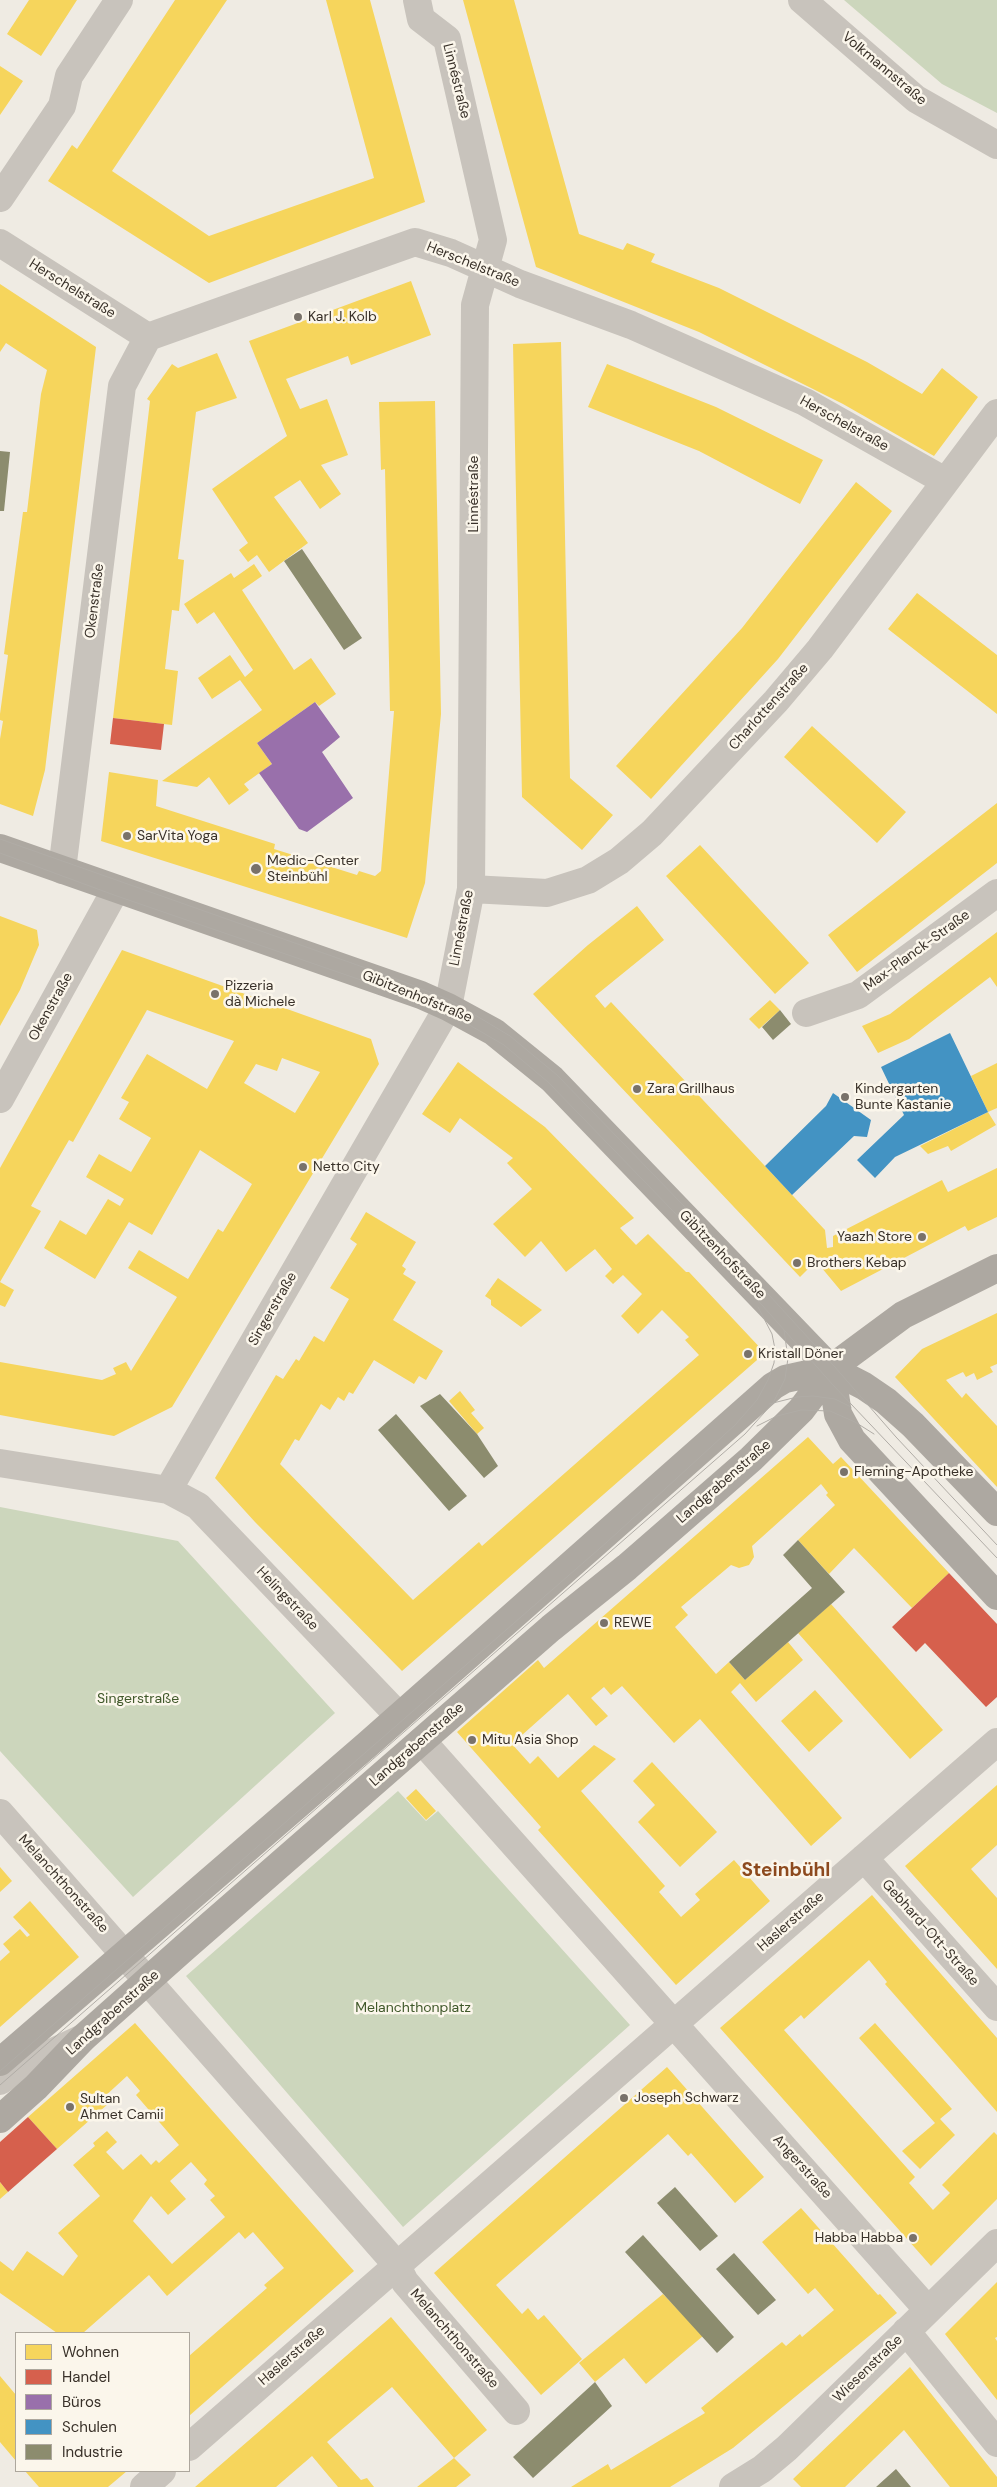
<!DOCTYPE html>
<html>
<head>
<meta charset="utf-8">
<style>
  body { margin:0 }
  #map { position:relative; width:997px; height:2487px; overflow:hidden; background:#efebe3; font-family:"DM Sans",sans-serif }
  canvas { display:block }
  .legend { position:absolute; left:15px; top:2332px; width:175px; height:140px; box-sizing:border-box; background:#fbf6eb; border:1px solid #ada79d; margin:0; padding:6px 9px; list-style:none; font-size:15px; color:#393129 }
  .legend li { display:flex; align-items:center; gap:10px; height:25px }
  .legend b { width:25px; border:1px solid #ada79d }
</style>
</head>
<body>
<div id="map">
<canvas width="997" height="2487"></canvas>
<ul class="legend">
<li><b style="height:14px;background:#f6d55c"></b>Wohnen</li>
<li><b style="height:14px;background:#d6604d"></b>Handel</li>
<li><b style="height:14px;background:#9970ab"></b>Büros</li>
<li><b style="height:14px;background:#4393c3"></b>Schulen</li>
<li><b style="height:14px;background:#8c8c6e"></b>Industrie</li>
</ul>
</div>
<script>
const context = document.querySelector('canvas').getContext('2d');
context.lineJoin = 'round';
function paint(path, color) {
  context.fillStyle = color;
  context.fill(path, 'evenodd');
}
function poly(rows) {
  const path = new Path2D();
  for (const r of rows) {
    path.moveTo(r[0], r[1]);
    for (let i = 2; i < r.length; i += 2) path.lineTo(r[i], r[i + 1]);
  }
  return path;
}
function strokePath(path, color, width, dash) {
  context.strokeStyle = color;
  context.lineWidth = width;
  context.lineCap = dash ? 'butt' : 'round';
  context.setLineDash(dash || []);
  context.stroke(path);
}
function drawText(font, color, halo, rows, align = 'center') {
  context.font = font + ' "DM Sans",sans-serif';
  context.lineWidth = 5;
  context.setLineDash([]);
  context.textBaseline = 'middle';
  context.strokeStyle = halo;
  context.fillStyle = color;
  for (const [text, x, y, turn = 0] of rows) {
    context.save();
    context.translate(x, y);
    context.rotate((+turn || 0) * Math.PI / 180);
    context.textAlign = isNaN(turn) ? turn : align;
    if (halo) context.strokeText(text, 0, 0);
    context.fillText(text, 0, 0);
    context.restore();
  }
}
paint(poly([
  [844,0,997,0,997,113,942,84],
  [0,1507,178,1541,335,1713,133,1897,0,1751],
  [398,1791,426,1821,438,1811,630,2025,403,2227,186,1976]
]), '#ccd6bc');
paint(poly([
  [29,0,77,0,41,56,7,34],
  [175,0,227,0,112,171,209,236,374,178,326,0,370,0,425,202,209,283,48,181,72,145,77,149],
  [463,0,514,0,579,234,623,250,627,243,655,254,651,262,719,288,867,362,922,394,942,368,978,397,934,456,843,404,699,332,536,267],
  [0,66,23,81,0,115],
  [411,281,431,335,351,365,348,356,286,379,300,409,327,399,348,455,321,465,341,494,320,509,300,480,274,497,308,543,269,572,257,555,248,562,239,550,248,543,212,489,287,436,249,341],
  [0,284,96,347,45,770,33,816,0,804,0,739,3,721,0,720,0,714,8,655,4,654,23,512,27,512,41,394,47,370,6,343,0,352],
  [561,342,570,778,613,815,582,850,522,797,513,344],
  [217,353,237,398,196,412,178,559,184,560,179,611,172,610,165,669,178,671,172,725,113,718,150,401,147,399,172,364,178,368],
  [607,364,716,407,823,460,800,504,699,451,588,407],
  [435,401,441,714,425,883,407,938,101,841,109,772,158,780,156,806,275,844,274,849,357,875,359,871,375,876,381,871,394,711,390,711,385,469,381,470,379,402],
  [856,482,892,511,778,659,651,799,616,766,742,628],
  [254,564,262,576,242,590,294,670,311,658,336,694,319,706,315,702,257,743,272,764,244,784,249,790,229,805,209,777,197,787,162,781,262,710,240,680,212,699,198,678,230,655,245,677,253,670,214,612,197,624,184,604,231,573,234,578],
  [917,593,997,655,997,714,888,629],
  [812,726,906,812,877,843,784,757],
  [997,803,997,863,857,972,828,935],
  [700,845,809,963,775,994,666,876],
  [637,906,664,940,595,996,605,1008,611,1002,825,1230,827,1248,833,1247,833,1236,942,1180,948,1192,997,1168,997,1217,968,1231,965,1226,841,1291,816,1261,800,1277,533,994,588,945],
  [0,916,37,930,39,945,20,990,0,1026],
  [997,932,997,987,990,977,909,1039,878,1053,862,1026,890,1014],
  [122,950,371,1039,379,1064,172,1407,114,1436,0,1415,0,1362,102,1380,116,1374,113,1368,126,1362,131,1371,177,1297,128,1268,139,1250,188,1279,218,1229,223,1232,252,1184,200,1150,152,1235,129,1222,95,1279,44,1248,60,1220,86,1235,108,1199,120,1206,124,1199,86,1177,99,1154,131,1172,151,1138,119,1119,129,1102,121,1098,147,1054,207,1089,234,1041,147,1010,73,1142,69,1140,31,1206,41,1211,0,1282,14,1290,5,1307,0,1305,0,1168],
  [282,1058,320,1072,295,1113,244,1083,256,1064,277,1071],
  [770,1000,780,1010,759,1029,749,1019],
  [458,1062,545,1127,634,1218,620,1228,636,1245,648,1234,686,1272,689,1272,765,1353,402,1671,255,1522,215,1478,276,1375,283,1379,296,1359,299,1361,314,1336,324,1342,349,1299,330,1288,357,1244,350,1239,366,1212,416,1242,402,1266,406,1269,403,1274,416,1282,393,1320,443,1351,426,1380,419,1376,414,1384,374,1360,353,1394,349,1392,344,1401,338,1397,330,1410,321,1404,299,1441,295,1439,280,1464,413,1600,479,1542,482,1546,699,1355,685,1340,689,1337,662,1310,638,1334,621,1316,642,1294,623,1275,613,1284,605,1276,612,1269,595,1249,566,1272,541,1241,525,1257,493,1224,532,1189,507,1163,513,1158,460,1118,450,1133,422,1114],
  [997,1063,997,1108,988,1112,971,1076],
  [988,1112,996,1125,951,1151,948,1146,928,1154,920,1146],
  [498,1278,542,1310,521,1327,491,1305,491,1300,485,1296],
  [997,1313,997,1364,990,1367,993,1372,977,1380,974,1373,966,1377,963,1372,946,1380,962,1398,966,1393,997,1426,997,1487,895,1377,922,1349],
  [460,1391,475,1410,471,1413,484,1428,477,1434,449,1401],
  [808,1437,833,1464,841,1457,949,1573,912,1608,854,1548,829,1574,798,1540,835,1505,826,1495,828,1493,821,1484,752,1546,754,1557,749,1565,739,1568,731,1565,681,1607,688,1615,675,1627,716,1674,729,1662,745,1680,788,1642,803,1660,756,1702,740,1683,731,1692,842,1818,811,1846,700,1719,674,1743,622,1686,611,1695,604,1687,591,1698,608,1716,596,1726,568,1694,512,1744,530,1764,538,1756,558,1778,594,1745,616,1759,581,1791,665,1886,659,1892,681,1917,700,1900,695,1894,734,1860,770,1901,676,1985,538,1830,541,1827,457,1732,538,1660,544,1668],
  [831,1604,943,1730,910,1759,798,1633],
  [815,1690,843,1721,809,1752,781,1721],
  [652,1762,717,1832,680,1867,638,1822,655,1805,633,1781],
  [997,1785,997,1845,971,1869,997,1898,997,1969,905,1866],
  [416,1789,436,1811,426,1820,406,1798],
  [0,1867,12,1881,0,1892],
  [872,1895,997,2038,997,2112,885,1984,887,1982,869,1960,804,2019,801,2015,784,2030,915,2177,909,2183,933,2210,950,2193,942,2185,994,2132,997,2135,997,2199,931,2266,720,2028],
  [30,1901,79,1957,0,2027,0,1961,10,1952,3,1944,20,1929,27,1937,30,1935,13,1917],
  [135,2023,354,2271,189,2416,189,2356,267,2288,264,2285,284,2268,253,2232,245,2239,239,2232,167,2296,149,2275,83,2333,57,2333,0,2293,0,2261,13,2271,27,2251,63,2276,78,2256,58,2233,100,2196,73,2165,95,2146,93,2143,107,2131,117,2142,106,2152,123,2170,141,2154,151,2165,156,2160,159,2163,179,2145,136,2095,140,2091,127,2076,103,2098,108,2104,57,2149,28,2117],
  [191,2162,207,2180,204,2184,215,2196,210,2200,225,2217,172,2264,133,2221,151,2196,168,2215,186,2199,170,2181],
  [875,2023,952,2109,940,2119,955,2135,920,2169,902,2151,935,2123,859,2038],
  [667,2067,764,2177,735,2203,691,2153,688,2156,668,2134,496,2285,522,2314,528,2308,538,2320,544,2315,582,2359,541,2395,434,2273],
  [0,2182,8,2192,0,2199],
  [801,2208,878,2295,880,2294,897,2313,733,2448,670,2487,571,2487,608,2464,611,2470,705,2413,701,2408,782,2342,786,2346,800,2334,802,2337,834,2310,815,2288,808,2294,762,2242],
  [997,2282,997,2337,995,2338,997,2341,997,2400,945,2334],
  [663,2294,703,2336,646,2384,624,2358,595,2382,579,2363],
  [391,2317,487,2430,454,2458,471,2475,456,2487,417,2487,454,2458,392,2387,327,2442,361,2480,367,2478,374,2487,338,2487,312,2456,276,2487,195,2487],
  [910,2367,997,2477,997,2487,950,2487,904,2430,845,2487,801,2487,793,2479],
  [0,2376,16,2395,16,2461,0,2442],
  [25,2471,127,2471,108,2487,39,2487]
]), '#f6d55c');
paint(poly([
  [113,718,164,724,161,750,110,744],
  [949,1573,997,1624,997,1697,986,1707,925,1643,916,1652,892,1627],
  [28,2117,57,2149,8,2192,0,2182,0,2142]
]), '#d6604d');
paint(poly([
  [315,702,340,737,322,752,353,798,307,832,299,829,259,773,272,764,257,743]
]), '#9970ab');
paint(poly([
  [950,1033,988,1112,895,1157,875,1178,857,1160,904,1115,881,1067],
  [833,1093,871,1120,867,1137,854,1136,792,1195,765,1166,826,1106]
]), '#4393c3');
paint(poly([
  [0,451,10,452,4,511,0,511],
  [302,549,362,638,344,650,284,561],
  [780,1010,791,1024,773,1040,762,1027],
  [440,1394,477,1434,498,1466,484,1478,420,1406],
  [396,1414,467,1496,449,1511,378,1430],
  [798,1540,845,1592,745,1680,729,1662,812,1588,783,1555],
  [675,2187,718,2236,700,2251,657,2203],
  [643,2235,734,2337,717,2353,625,2252],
  [734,2253,776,2300,758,2315,716,2269],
  [595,2382,612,2406,533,2478,513,2457],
  [896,2469,911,2487,876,2487]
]), '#8c8c6e');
strokePath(poly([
  [802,0,916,99,997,145],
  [0,198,62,106,69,76,119,0],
  [0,243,148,337,415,242,451,253,520,284,631,325,805,402,945,481],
  [62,870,122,386,148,337],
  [471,889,547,893,588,880,619,861,652,833,776,701,820,649,997,413],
  [806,1013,858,995,997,893],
  [0,1099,116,889],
  [0,1463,168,1490,448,1007,471,889,475,305,493,240,447,39,421,19,417,0],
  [168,1490,198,1506,399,1716],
  [422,1741,928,2310],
  [0,1813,396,2264,405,2282,516,2411],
  [864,1858,997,2007],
  [0,2081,19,2068,83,2038],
  [906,2331,997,2443],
  [189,2447,997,1742],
  [144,2487,162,2471],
  [733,2487,762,2469,787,2448,997,2243]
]), '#c8c3bc', 28);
strokePath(poly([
  [0,848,421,995,448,1007,494,1032,552,1079,831,1369,864,1386,886,1401,913,1425,997,1512],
  [831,1369,838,1414,852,1440,997,1596],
  [0,2062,368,1744,773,1386,785,1379,831,1369],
  [0,2119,36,2087,83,2038,184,1948,551,1628,627,1567,751,1459,801,1410,834,1366,903,1315,997,1268]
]), '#ada8a1', 28);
strokePath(poly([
  [0,839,394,978,450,1000,510,1036,557,1075,747,1271,834,1366,896,1437,997,1545],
  [0,853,114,895,390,990,466,1023,504,1045,548,1082,738,1278,833,1385,997,1558],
  [769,1404,797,1397,813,1396,835,1399,851,1407],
  [757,1426,777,1416,801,1410,830,1411,855,1422,874,1434],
  [0,2071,607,1542,735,1425,757,1400,768,1380,774,1363,775,1349,772,1334,758,1307],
  [0,2085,745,1434,773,1403,785,1379,788,1358,784,1330]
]), '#b0aca6', 1);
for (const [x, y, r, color] of [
  [298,317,5,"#79726a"],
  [127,836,5,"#79726a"],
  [256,869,6,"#79726a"],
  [215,994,5,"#79726a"],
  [637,1089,5,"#79726a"],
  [845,1097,5,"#79726a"],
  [303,1167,5,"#79726a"],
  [922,1237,5,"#79726a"],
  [797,1263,5,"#79726a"],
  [748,1354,5,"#79726a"],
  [844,1472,5,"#79726a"],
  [604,1623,5,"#79726a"],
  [472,1740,5,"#79726a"],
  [624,2098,5,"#79726a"],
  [70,2107,5,"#79726a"],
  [913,2238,5,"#79726a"]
]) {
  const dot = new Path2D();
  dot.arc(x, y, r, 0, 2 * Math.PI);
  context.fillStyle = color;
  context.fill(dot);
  strokePath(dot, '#fbf6eb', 2);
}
drawText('14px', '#393129', '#fbf6eb', [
  ["Volkmannstraße",884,69,40],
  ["Linnéstraße",456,81,76],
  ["Herschelstraße",473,265,22],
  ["Herschelstraße",72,289,32],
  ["Herschelstraße",844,424,29],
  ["Linnéstraße",474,494,-90],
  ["Okenstraße",95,601,-83],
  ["Charlottenstraße",769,707,-48],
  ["Linnéstraße",462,928,-79],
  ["Max-Planck-Straße",917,951,-36],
  ["Gibitzenhofstraße",417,997,22],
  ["Okenstraße",51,1007,-61],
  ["Gibitzenhofstraße",722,1255,46],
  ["Singerstraße",273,1309,-60],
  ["Landgrabenstraße",724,1482,-41],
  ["Helingstraße",287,1599,46],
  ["Landgrabenstraße",417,1745,-41],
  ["Melanchthonstraße",63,1884,48],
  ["Haslerstraße",791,1922,-41],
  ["Gebhard-Ott-Straße",930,1933,48],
  ["Landgrabenstraße",113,2013,-42],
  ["Angerstraße",802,2167,48],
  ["Melanchthonstraße",454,2339,49],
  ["Haslerstraße",292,2356,-41],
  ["Wiesenstraße",868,2369,-44]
]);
drawText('14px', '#393129', '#fbf6eb', [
  ["Karl J. Kolb",308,317],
  ["SarVita Yoga",137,836],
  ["Medic-Center",267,861],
  ["Steinbühl",267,877],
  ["Pizzeria",225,986],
  ["dà Michele",225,1002],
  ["Zara Grillhaus",647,1089],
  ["Kindergarten",855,1089],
  ["Bunte Kastanie",855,1105],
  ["Netto City",313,1167],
  ["Yaazh Store",912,1237,"right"],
  ["Brothers Kebap",807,1263],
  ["Kristall Döner",758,1354],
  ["Fleming-Apotheke",854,1472],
  ["REWE",614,1623],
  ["Mitu Asia Shop",482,1740],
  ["Joseph Schwarz",634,2098],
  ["Sultan",80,2099],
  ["Ahmet Camii",80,2115],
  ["Habba Habba",903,2238,"right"]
], 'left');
drawText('14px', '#41592b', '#fbf6eb', [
  ["Singerstraße",138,1699],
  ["Melanchthonplatz",413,2008]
]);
drawText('bold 19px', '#8d4a1e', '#fbf6eb', [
  ["Steinbühl",786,1871]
]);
</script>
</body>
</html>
